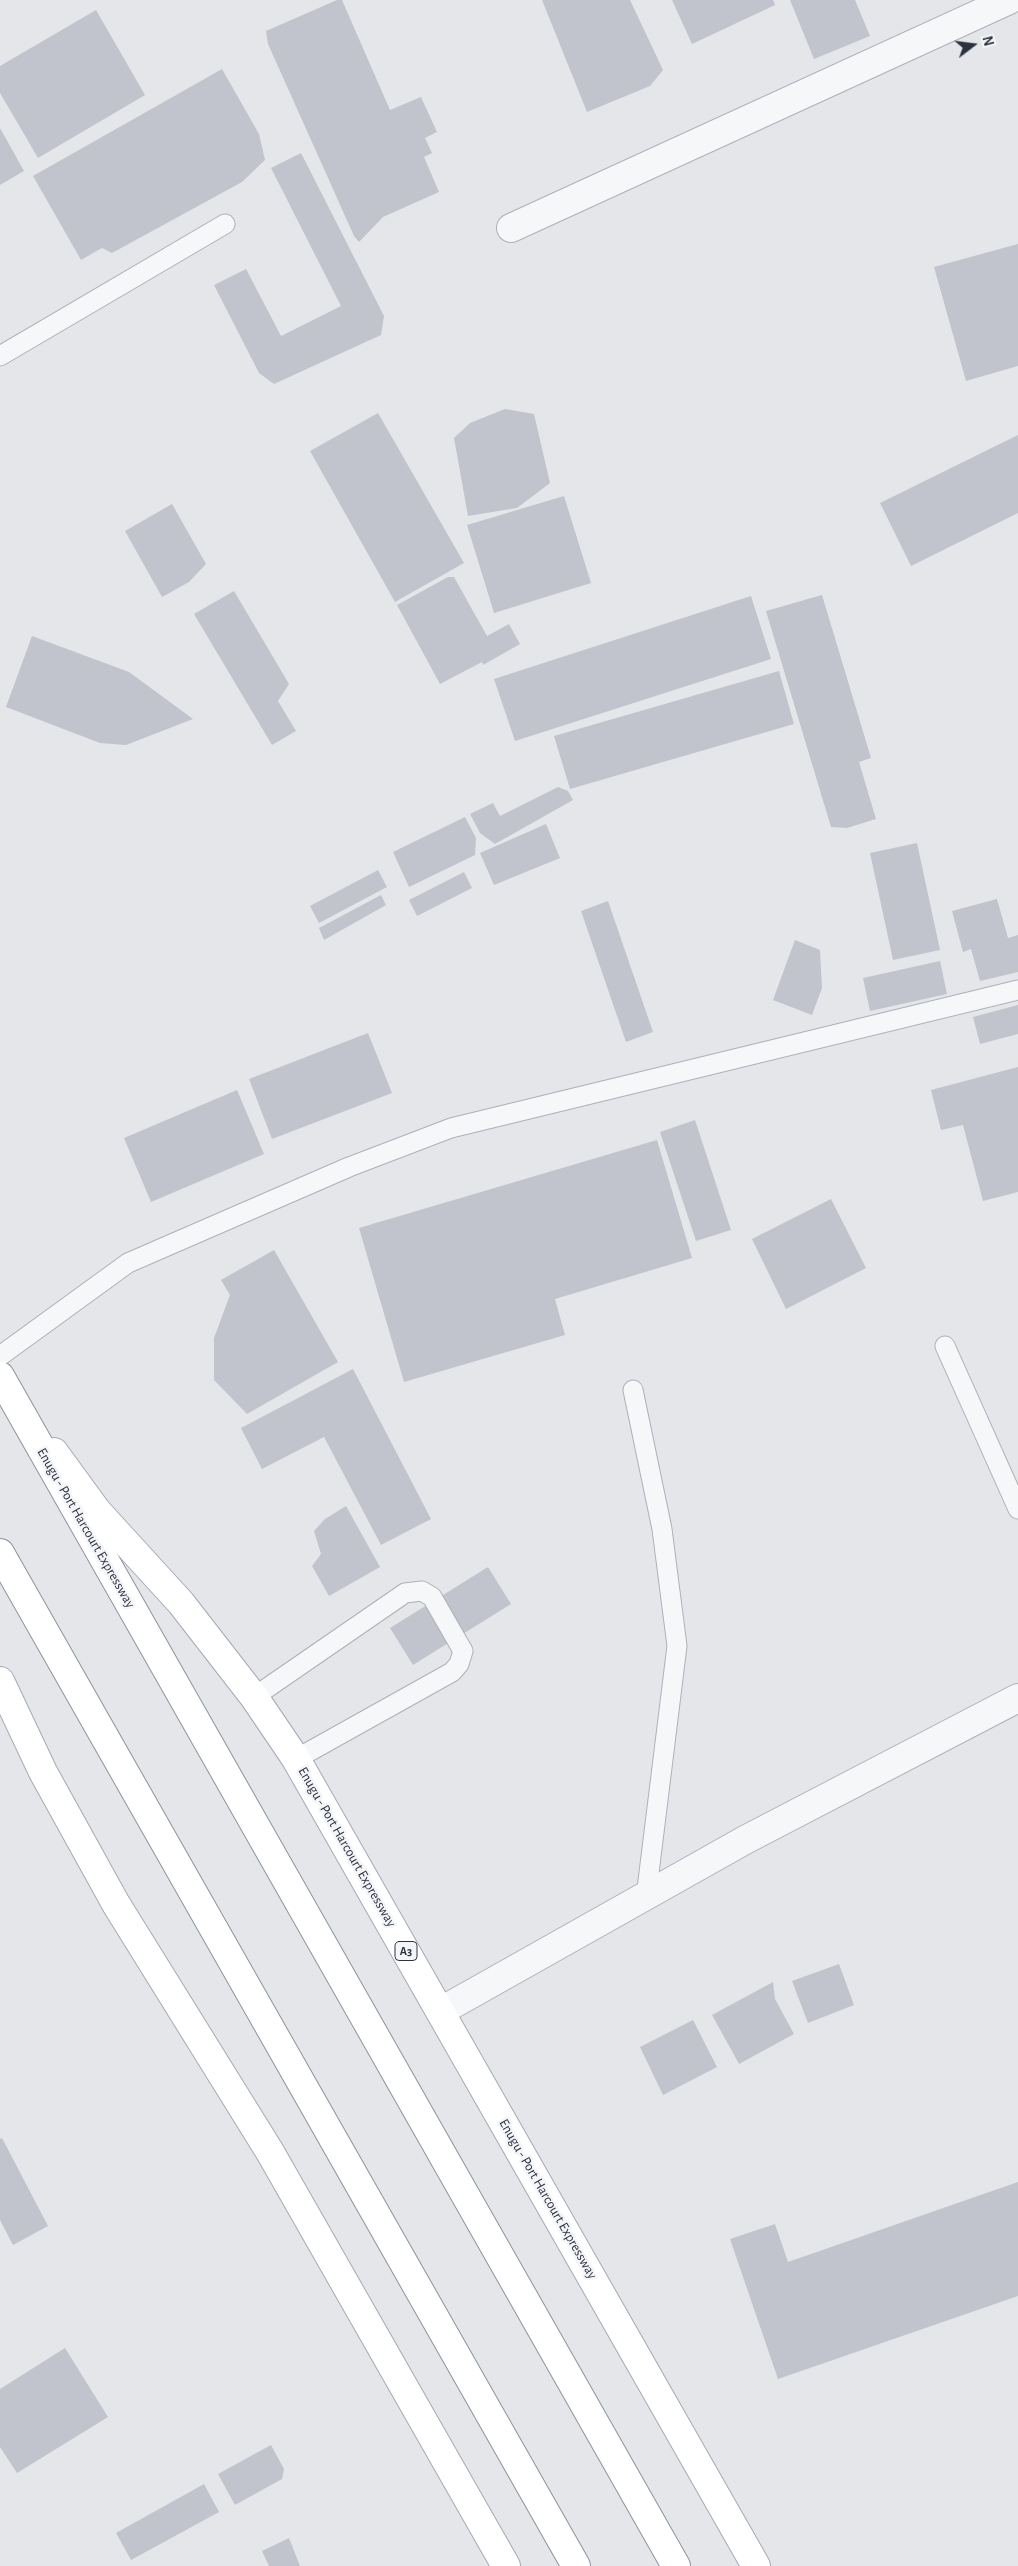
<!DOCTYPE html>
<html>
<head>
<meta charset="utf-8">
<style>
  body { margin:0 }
  #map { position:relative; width:1018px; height:2566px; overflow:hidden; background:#e4e6ea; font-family:"Alegreya Sans",sans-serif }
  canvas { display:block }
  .north { position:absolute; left:948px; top:20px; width:50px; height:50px; -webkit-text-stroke:4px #f3f5f8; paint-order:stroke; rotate:75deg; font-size:14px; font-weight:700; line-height:20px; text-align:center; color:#2d3241 }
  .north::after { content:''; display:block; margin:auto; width:18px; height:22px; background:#2d3241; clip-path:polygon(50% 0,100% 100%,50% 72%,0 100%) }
</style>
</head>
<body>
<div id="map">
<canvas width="1018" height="2566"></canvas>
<div class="north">N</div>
</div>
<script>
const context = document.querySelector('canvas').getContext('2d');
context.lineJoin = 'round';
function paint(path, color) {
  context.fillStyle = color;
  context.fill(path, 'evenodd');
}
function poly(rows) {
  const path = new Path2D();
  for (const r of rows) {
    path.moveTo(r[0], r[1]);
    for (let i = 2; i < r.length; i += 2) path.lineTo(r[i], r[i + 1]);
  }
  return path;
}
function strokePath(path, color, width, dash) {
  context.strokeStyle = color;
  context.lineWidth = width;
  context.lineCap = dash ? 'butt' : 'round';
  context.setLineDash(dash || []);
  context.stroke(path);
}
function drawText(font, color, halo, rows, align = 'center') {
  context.font = font + ' "Alegreya Sans",sans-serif';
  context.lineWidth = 5;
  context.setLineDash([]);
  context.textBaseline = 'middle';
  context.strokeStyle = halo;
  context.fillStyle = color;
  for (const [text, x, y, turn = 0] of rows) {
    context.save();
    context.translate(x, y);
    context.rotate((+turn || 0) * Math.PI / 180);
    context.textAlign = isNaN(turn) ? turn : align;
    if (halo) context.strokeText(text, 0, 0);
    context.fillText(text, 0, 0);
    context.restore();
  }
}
paint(poly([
  [337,0,342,0,390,110,421,97,437,132,425,138,432,153,424,157,439,192,383,217,359,242,354,236,268,44,266,31],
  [542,0,630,0,663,70,650,86,587,112],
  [672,0,773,0,775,5,692,44],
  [790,0,855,0,870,36,814,59],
  [96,10,145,95,38,158,0,93,0,66],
  [222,69,259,134,265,160,242,182,112,253,102,248,81,260,33,176],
  [0,128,24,171,0,185],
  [301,153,384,316,381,335,274,384,259,373,214,285,246,269,281,336,341,306,271,168],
  [1018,244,1018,366,966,381,934,267],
  [505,409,534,414,550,483,517,508,468,516,454,438,470,423],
  [378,413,464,563,395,602,310,451],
  [1018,435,1018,513,911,566,880,503],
  [564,496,591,583,494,613,467,525],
  [172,504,206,564,189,582,162,597,125,531],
  [448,577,454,577,487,636,509,624,520,644,483,665,482,662,440,684,397,605],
  [234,591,289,684,278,701,296,731,272,745,194,614],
  [822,595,871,758,859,762,876,819,847,828,831,827,766,611],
  [751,596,771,659,515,741,494,679],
  [32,636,129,672,193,719,126,745,100,743,6,707],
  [779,671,794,724,570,789,554,736],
  [558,787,568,791,573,800,495,844,480,833,470,814,493,803,500,816],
  [465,817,476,838,475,855,409,887,393,852],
  [546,824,560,858,494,885,480,853],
  [917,843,940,950,893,960,870,853],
  [378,870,387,887,319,923,310,906],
  [464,872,472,888,417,916,409,900],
  [381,895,386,905,324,940,319,928],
  [997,899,1008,938,1018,935,1018,972,980,981,971,949,963,952,952,911],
  [608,901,653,1032,626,1042,581,911],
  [795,940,820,950,822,988,812,1015,773,1000],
  [940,961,947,994,870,1011,863,978],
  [1018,1005,1018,1034,980,1044,973,1017],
  [368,1033,392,1093,272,1139,249,1079],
  [1018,1067,1018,1192,983,1201,963,1125,941,1130,931,1090],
  [237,1090,264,1154,151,1202,124,1138],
  [695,1120,731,1230,696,1241,660,1132],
  [657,1140,692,1258,555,1299,565,1335,404,1382,359,1228],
  [831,1199,866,1268,786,1309,752,1239],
  [274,1250,338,1362,247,1414,214,1380,214,1338,230,1295,221,1280],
  [353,1369,431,1519,381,1545,324,1437,262,1469,241,1428],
  [346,1506,380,1567,329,1596,312,1566,321,1554,314,1531,325,1519],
  [488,1567,511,1604,413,1665,390,1628],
  [839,1964,854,2005,808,2023,792,1981],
  [773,1982,775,1999,794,2034,739,2064,712,2015],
  [693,2020,717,2067,663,2095,640,2047],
  [2,2138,48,2226,13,2245,0,2220,0,2139],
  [1018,2182,1018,2296,778,2379,730,2239,775,2224,788,2262],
  [65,2348,108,2417,17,2473,0,2447,0,2389],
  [271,2445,284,2469,282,2479,235,2505,218,2474],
  [204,2484,219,2512,131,2560,116,2533],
  [289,2538,300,2566,269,2566,262,2551]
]), '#c1c4cc');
const service = poly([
  [0,356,225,224],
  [945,1346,1018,1509],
  [0,1356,128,1263,349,1167,451,1128,1018,990],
  [633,1390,662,1529,677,1646,646,1897],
  [254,1697,405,1593,422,1591,432,1597,463,1651,459,1664,452,1672,296,1759]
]);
const minor = poly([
  [511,228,1009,0],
  [441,2011,745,1840,1018,1698]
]);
const primary = poly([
  [54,1452,97,1511,181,1603,254,1697,296,1759,756,2566],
  [0,1681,43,1772,116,1904,270,2152,506,2566]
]);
const trunk = poly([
  [0,1376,676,2566],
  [0,1553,576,2566]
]);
strokePath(service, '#adb0b7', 21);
strokePath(minor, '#adb0b7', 30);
strokePath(primary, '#a4a9b5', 30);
strokePath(trunk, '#8d929f', 30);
strokePath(service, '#f6f7f9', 19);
strokePath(minor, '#f6f7f9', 28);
strokePath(primary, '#fff', 28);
strokePath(trunk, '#fff', 28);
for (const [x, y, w] of [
  [406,1951,22]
]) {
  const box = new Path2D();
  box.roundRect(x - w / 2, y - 9.5, w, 19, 4);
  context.fillStyle = '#f3f5f8';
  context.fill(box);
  strokePath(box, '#2d3241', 1);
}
drawText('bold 12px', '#2d3241', null, [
  ["A3",406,1951]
]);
drawText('14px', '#2d3241', '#f3f5f8', [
  ["Enugu - Port Harcourt Expressway",86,1528,60],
  ["Enugu - Port Harcourt Expressway",347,1847,60],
  ["Enugu - Port Harcourt Expressway",548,2199,60]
]);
</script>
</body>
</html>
